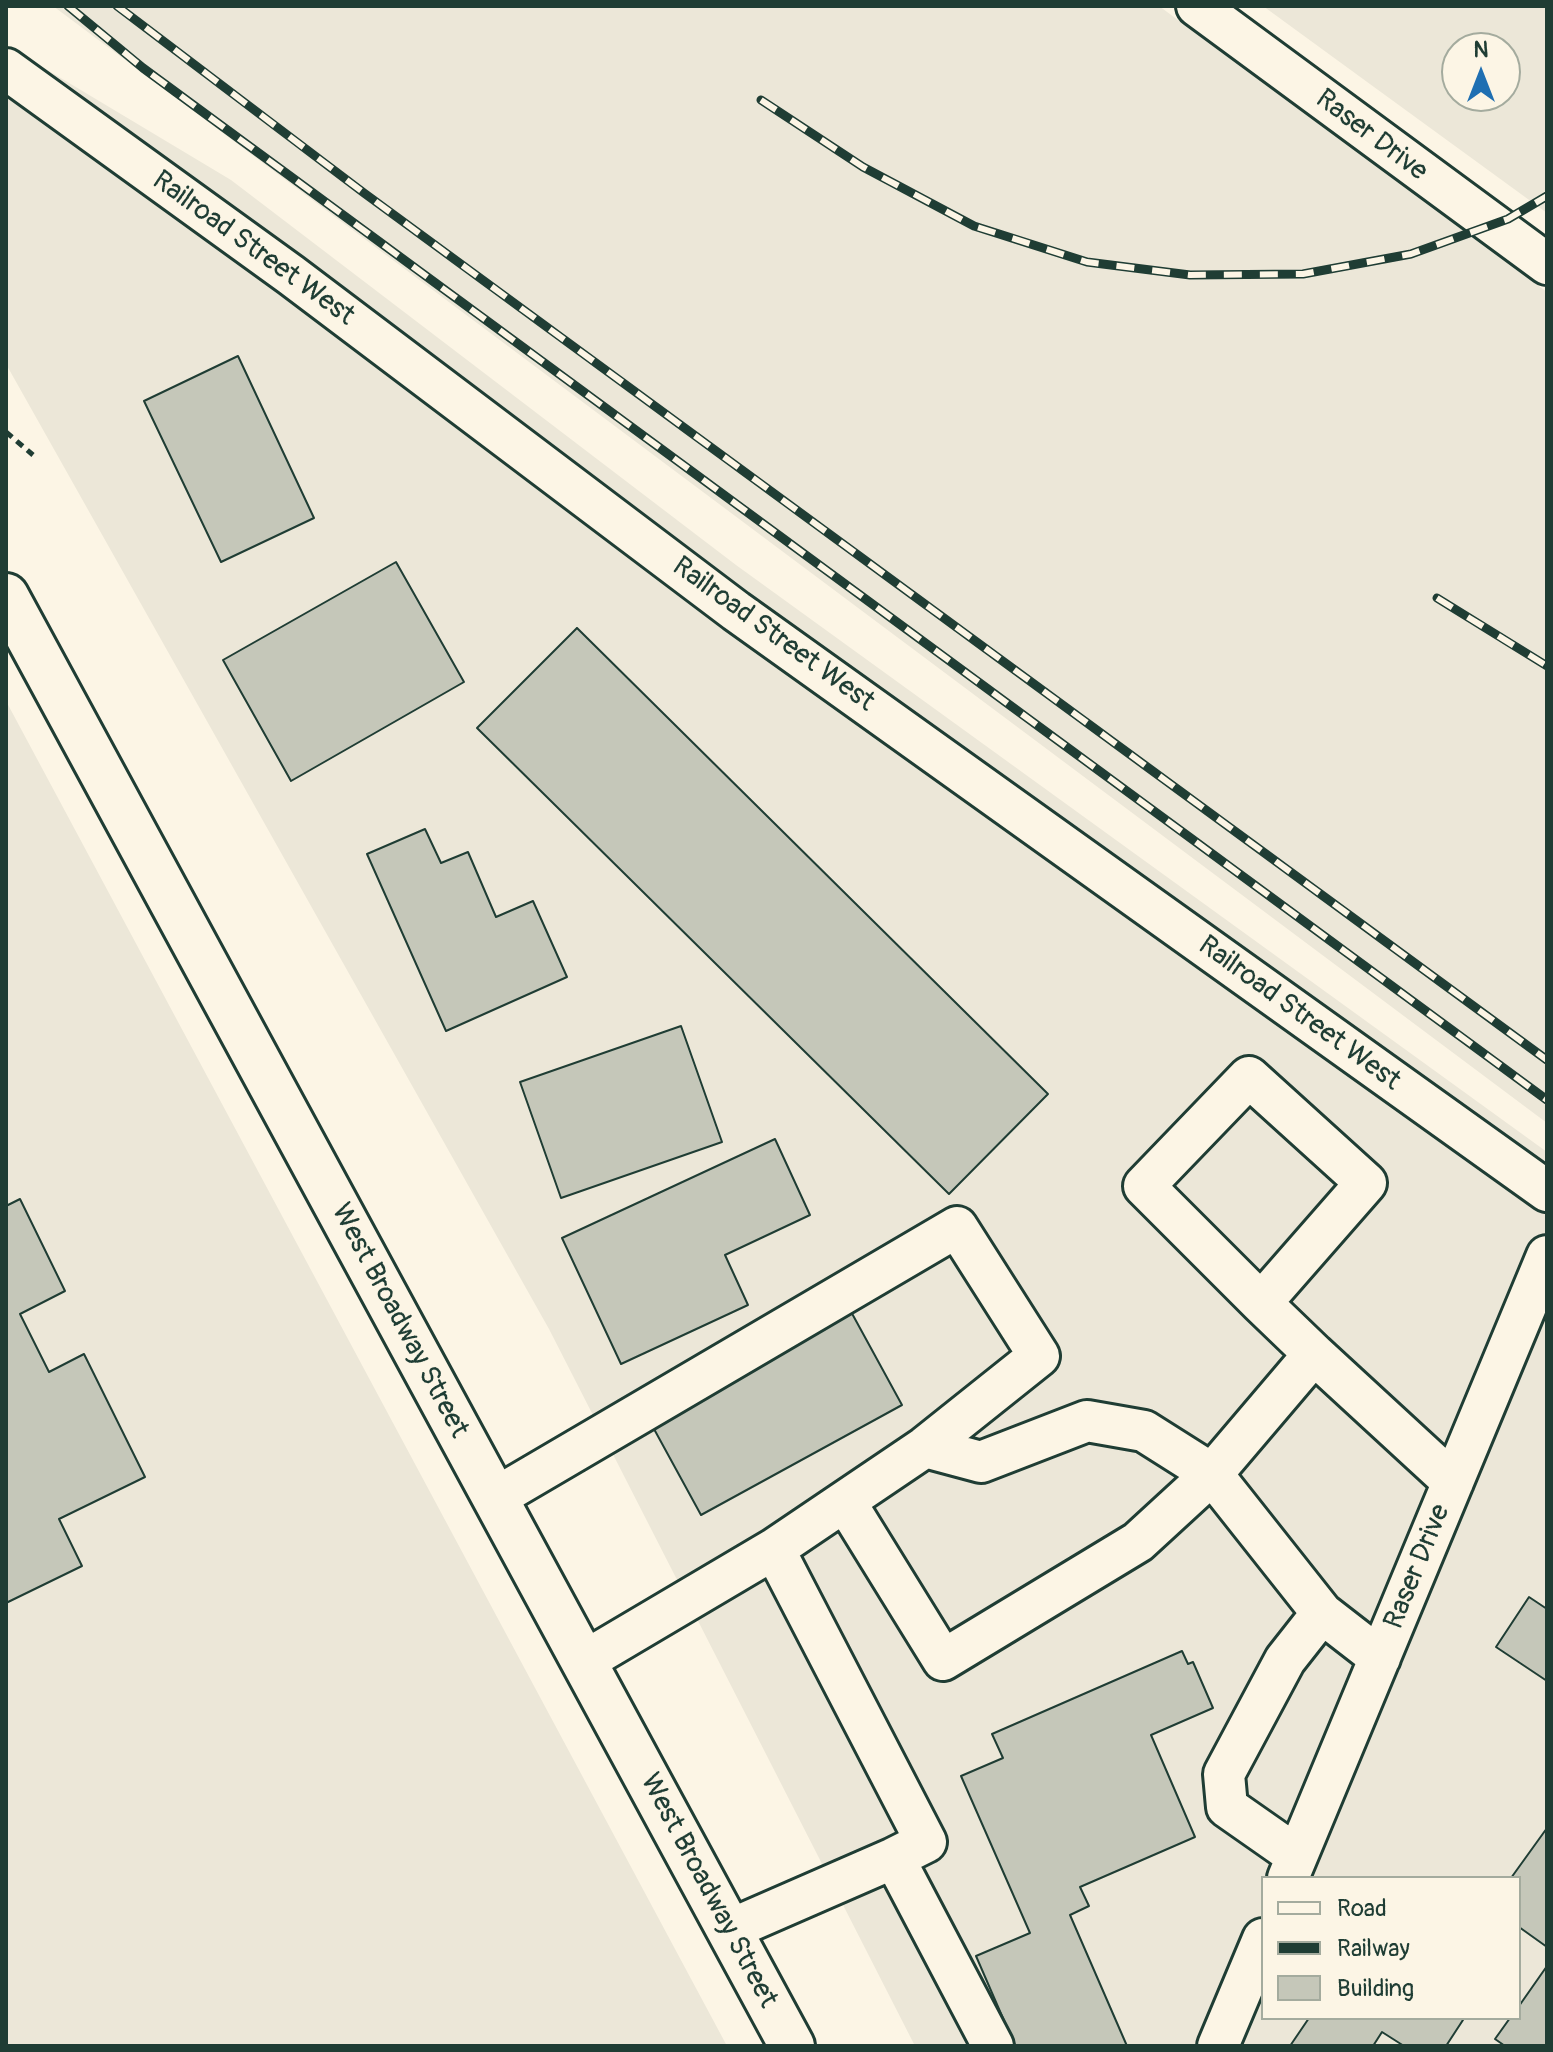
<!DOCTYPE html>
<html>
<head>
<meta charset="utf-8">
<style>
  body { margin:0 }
  #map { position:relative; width:1553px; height:2052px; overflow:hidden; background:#fcf5e5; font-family:Pangolin,sans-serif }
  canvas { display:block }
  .frame { position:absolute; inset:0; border:8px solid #1f3d34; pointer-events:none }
  .legend { position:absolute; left:1261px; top:1876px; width:260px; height:144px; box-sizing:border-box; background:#fcf5e5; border:2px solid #a4ab9e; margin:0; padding:10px 14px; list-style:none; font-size:24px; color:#1f3d34 }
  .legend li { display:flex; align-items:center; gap:16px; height:40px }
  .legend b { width:40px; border:2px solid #a4ab9e }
  .north { position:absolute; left:1441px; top:32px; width:80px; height:80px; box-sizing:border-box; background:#fcf5e5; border:2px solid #a4ab9e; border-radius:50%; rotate:0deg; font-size:22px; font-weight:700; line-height:32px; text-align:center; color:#1f3d34 }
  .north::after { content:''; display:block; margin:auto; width:28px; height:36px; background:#1f6fb2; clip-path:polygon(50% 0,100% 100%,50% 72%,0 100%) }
</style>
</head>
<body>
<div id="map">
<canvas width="1553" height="2052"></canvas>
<div class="frame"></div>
<ul class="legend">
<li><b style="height:10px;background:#fcf5e5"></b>Road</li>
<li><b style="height:10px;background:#1f3d34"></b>Railway</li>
<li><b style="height:22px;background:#c5c7b9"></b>Building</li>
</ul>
<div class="north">N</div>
</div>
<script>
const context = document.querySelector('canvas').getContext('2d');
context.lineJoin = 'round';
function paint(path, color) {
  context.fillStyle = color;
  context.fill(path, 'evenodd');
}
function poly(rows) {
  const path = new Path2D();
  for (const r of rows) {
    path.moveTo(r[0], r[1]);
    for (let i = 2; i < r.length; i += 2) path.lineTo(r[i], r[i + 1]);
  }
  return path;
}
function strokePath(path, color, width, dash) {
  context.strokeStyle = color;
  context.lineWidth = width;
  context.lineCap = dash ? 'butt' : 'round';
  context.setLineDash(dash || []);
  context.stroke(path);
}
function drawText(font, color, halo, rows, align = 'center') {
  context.font = font + ' Pangolin,sans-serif';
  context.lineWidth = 8;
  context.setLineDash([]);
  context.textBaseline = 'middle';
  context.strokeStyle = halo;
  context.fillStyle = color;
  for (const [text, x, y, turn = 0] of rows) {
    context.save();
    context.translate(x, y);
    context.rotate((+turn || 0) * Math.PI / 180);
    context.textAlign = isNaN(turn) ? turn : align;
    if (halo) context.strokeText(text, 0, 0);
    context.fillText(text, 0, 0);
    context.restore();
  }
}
paint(poly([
  [53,6,1159,6,1547,292,1547,1123],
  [1263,6,1547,6,1547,213,1374,87],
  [1457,48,1505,48,1505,96,1457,96],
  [19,53,231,180,736,565,1547,1152,1547,2046,915,2046,549,1329,6,364,6,60],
  [1263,1878,1519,1878,1519,2018,1263,2018],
  [6,701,727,2046,6,2046]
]), '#ece7d8');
const building = poly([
  [238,356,314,518,221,562,144,401,238,356],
  [396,562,464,682,291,781,223,660,396,562],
  [577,628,1048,1094,949,1194,477,728,577,628],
  [425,829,441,863,468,852,496,917,533,901,567,977,446,1031,367,854,425,829],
  [681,1026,722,1142,561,1198,520,1082,681,1026],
  [775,1139,810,1215,725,1255,748,1305,621,1364,562,1238,775,1139],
  [20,1199,65,1291,20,1314,49,1372,84,1354,145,1477,59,1519,82,1566,6,1603,6,1206,20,1199],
  [849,1308,902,1405,701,1515,648,1418,849,1308],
  [1529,1597,1547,1609,1547,1681,1496,1647,1529,1597],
  [1182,1651,1188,1664,1193,1662,1213,1708,1151,1735,1195,1837,1080,1887,1089,1906,1070,1915,1127,2046,1015,2046,976,1956,1030,1933,961,1776,1003,1758,992,1734,1182,1651],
  [1547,1828,1547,1947,1519,1927,1519,1878,1511,1878,1547,1828],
  [1547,1966,1547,2046,1505,2046,1495,2039,1510,2018,1519,2018,1519,2006,1547,1966],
  [1309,2018,1460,2018,1463,2020,1446,2046,1404,2046,1382,2032,1373,2046,1290,2046,1309,2018]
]);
paint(building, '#c5c7b9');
strokePath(building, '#1f3d34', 2);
const minor = poly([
  [1197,6,1547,264],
  [6,69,291,275,736,611,1547,1191],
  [1261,1303,1366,1183,1249,1077,1144,1186,1261,1303,1314,1354],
  [925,1447,981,1462,1087,1421,1144,1431,1212,1474,1314,1354,1453,1482],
  [495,1498,957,1227,1039,1356,925,1447,774,1549],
  [846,1503,943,1660,1138,1542,1212,1474,1322,1613,1380,1658],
  [583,1662,774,1549,926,1842,894,1858],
  [1297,1856,1227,1807,1224,1774,1285,1660,1322,1613],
  [1288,1878,1547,1256],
  [729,1930,894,1858,993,2046],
  [1218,2046,1263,1939]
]);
const major = poly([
  [6,596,792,2046]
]);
strokePath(minor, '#1f3d34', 46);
strokePath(major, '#1f3d34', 50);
strokePath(poly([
  [6,432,33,455]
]), '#1f3d34', 5, [8, 6]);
strokePath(minor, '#fcf5e5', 40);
strokePath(major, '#fcf5e5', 44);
const rail = poly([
  [68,6,143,68,1547,1100],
  [117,6,364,193,1547,1060],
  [761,100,863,167,974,226,1087,262,1190,275,1303,274,1411,254,1508,219,1547,196],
  [1437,598,1547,666]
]);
strokePath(rail, '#1f3d34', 9);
strokePath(rail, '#fcf5e5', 6, [18]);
drawText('28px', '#1f3d34', '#fcf5e5', [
  ["Raser Drive",1371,136,37],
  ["Railroad Street West",253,249,36],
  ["Railroad Street West",773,635,36],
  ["Railroad Street West",1299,1014,36],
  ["West Broadway Street",399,1321,62],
  ["Raser Drive",1418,1567,-68],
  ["West Broadway Street",708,1891,62]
]);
</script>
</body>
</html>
